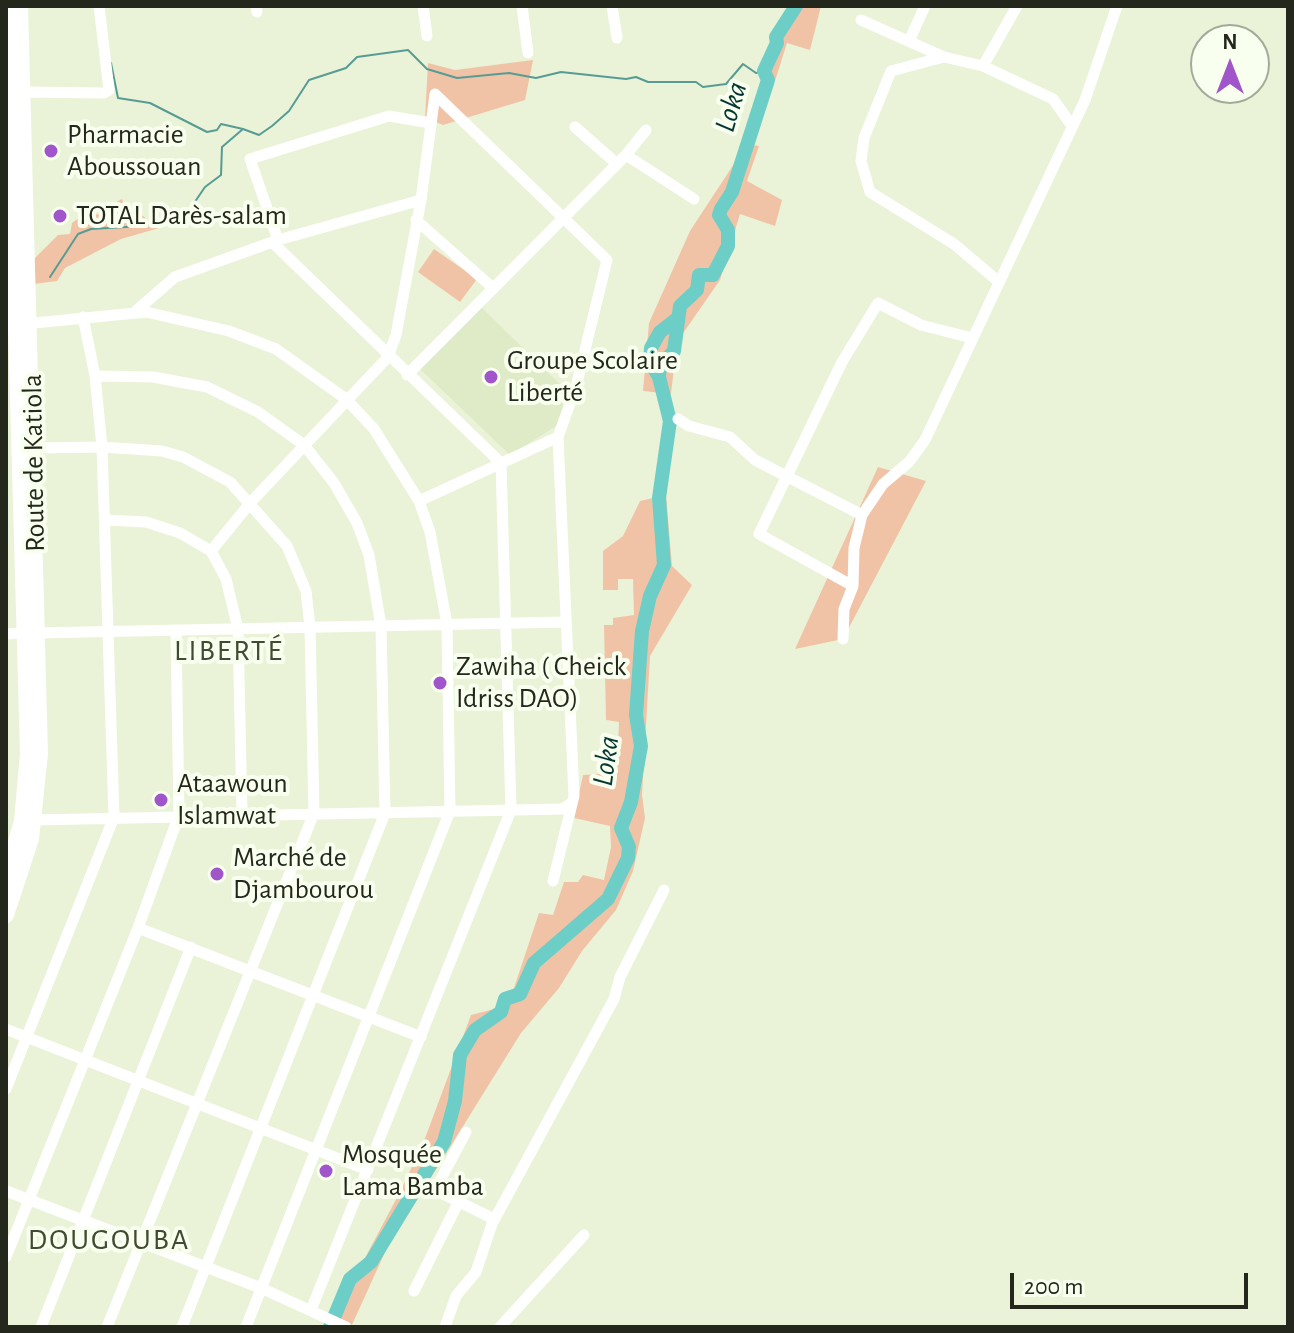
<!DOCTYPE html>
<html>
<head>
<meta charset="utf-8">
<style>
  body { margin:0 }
  #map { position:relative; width:1294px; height:1333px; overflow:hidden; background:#eaf3d7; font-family:"Alegreya Sans",sans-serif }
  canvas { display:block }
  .frame { position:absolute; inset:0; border:8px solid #24271c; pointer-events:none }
  .north { position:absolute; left:1190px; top:24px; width:80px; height:80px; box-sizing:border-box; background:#f9ffee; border:2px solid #a4a99a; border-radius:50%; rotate:0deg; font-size:22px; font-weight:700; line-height:32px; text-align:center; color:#24271c }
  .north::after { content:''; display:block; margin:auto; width:28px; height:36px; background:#a056ca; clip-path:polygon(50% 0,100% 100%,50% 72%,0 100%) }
  .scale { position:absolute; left:1010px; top:1273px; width:238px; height:36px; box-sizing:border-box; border:4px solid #24271c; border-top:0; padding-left:10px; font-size:24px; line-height:28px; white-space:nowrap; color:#24271c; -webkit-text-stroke:6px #f9ffee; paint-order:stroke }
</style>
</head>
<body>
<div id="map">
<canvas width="1294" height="1333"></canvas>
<div class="frame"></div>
<div class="north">N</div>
<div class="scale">200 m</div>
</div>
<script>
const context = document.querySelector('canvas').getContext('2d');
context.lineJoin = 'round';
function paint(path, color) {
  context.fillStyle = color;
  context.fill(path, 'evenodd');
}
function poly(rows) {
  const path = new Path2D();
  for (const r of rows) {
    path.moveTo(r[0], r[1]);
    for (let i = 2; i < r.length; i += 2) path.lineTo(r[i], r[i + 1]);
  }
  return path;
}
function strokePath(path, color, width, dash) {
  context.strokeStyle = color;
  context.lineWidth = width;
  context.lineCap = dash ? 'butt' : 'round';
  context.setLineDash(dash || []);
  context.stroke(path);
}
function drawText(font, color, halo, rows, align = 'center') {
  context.font = font + ' "Alegreya Sans",sans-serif';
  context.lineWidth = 8;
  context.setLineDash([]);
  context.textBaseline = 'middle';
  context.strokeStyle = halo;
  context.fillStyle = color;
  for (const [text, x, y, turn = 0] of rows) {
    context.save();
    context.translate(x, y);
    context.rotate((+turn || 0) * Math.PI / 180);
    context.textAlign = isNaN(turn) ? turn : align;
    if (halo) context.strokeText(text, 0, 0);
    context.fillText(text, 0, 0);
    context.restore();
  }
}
paint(poly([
  [479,305,565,389,561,423,510,455,417,366]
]), '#dfeac6');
paint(poly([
  [791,6,821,6,810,50,787,43,775,81,759,77,769,44,783,29],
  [533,60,525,100,443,125,425,118,428,63,455,70],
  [747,144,759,146,747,181,782,200,775,226,740,214,720,280,677,342,671,394,643,391,649,323,690,231],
  [122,199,126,210,139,213,159,228,121,239,65,268,57,281,34,284,33,260,58,235,70,234,72,223,79,218,109,212,114,203],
  [434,249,477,279,460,302,418,272],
  [878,467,926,481,843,639,795,649],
  [666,495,672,566,692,585,650,656,642,795,645,818,633,871,616,910,582,951,559,988,521,1033,386,1250,351,1327,320,1327,329,1324,349,1275,365,1258,401,1190,424,1141,471,1015,498,1008,514,988,539,913,553,915,564,882,578,882,583,875,604,880,611,847,610,826,574,818,583,775,617,773,619,722,606,720,604,625,613,625,613,618,634,615,633,579,618,579,618,590,603,590,603,551,623,536,640,501]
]), '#f1c3a6');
strokePath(poly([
  [111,63,118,98,150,103,207,132,217,130,221,124,243,129],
  [50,277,78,234,91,229,143,226,190,209,205,187,221,175,222,147,243,129,259,135,272,126,289,111,309,80,346,68,357,57,408,50,427,69,457,78,509,73,536,78,561,72,626,79,636,77,648,82,696,82,703,87,726,84,743,64,756,73,764,71]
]), '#579c94', 2);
strokePath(poly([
  [659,377,650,362,651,348,660,332,678,318],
  [330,1327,350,1279,371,1262,444,1142,455,1101,460,1055,475,1030,501,1012,505,999,520,994,534,963,608,899,628,858,629,847,621,828,631,802,641,746,636,715,642,631,650,596,664,565,659,498,670,421,659,377,660,366,674,351,680,306,697,290,699,275,713,275,728,246,728,230,719,215,721,209,732,192,768,80,764,71,777,43,776,37,796,6]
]), '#6dcec7', 14);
strokePath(poly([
  [256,6,257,12],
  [423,6,427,36],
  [522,6,528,53],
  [612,6,617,38],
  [861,20,944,57,983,66,1053,99,1072,126],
  [909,41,925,6],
  [944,57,891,71,864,138,861,161,870,192,954,244,999,282],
  [983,66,1017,6],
  [24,92,104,93,109,90,99,6],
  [435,94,607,260,576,387,558,437,574,796,553,881],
  [575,127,617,164],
  [626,155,694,199],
  [416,220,493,288],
  [278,240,250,159,389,116,431,123],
  [272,242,501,463,511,810,311,1310],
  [136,311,175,277,278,240,421,200],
  [24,324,146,312,229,331,276,349,346,399,374,429,419,501,430,532,447,624,450,811,246,1327],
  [407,375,626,155,646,130],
  [95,376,153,377,207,387,258,412,304,445,334,483,357,523,369,555,381,626,385,813,182,1327],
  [678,419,689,426,730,437,755,460,862,515],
  [34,448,102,447,162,451,183,457,230,482,287,546,306,591,310,627,314,813,107,1327],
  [419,501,558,437],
  [105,520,146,522,180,533,211,551,226,579,238,629,242,814],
  [211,551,251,502,388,357,396,335,421,200,435,94],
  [853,586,759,534,842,362,878,303,921,325,972,338],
  [38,633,565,622],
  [6,634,24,633],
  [843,639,844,609,853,586,854,548,862,515,883,484,909,462,925,440,1085,100,1117,6],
  [35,820,562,809,572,803],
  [138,928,421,1037],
  [6,1029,368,1170],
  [6,1089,114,817,102,447,95,376,83,317],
  [466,1132,435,1190,494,1219],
  [6,1191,261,1288,346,1327],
  [6,1257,138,928,179,815,176,630],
  [414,1291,459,1201],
  [41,1327,191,947],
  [445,1327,456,1296,476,1272,492,1224,614,999,620,977,664,890],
  [500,1327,584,1235]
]), '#fff', 11);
strokePath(poly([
  [6,877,22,821,28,754,7,6],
  [6,915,31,839,40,754,20,6]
]), '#fff', 16);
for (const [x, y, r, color] of [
  [51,151,8,"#a056ca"],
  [60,216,8,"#a056ca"],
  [491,377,8,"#a056ca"],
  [440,683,8,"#a056ca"],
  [161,800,8,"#a056ca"],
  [217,874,8,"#a056ca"],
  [326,1171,8,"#a056ca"]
]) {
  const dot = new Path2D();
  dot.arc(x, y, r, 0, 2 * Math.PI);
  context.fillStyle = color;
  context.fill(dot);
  strokePath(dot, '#f9ffee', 3);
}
drawText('28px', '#24271c', '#f9ffee', [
  ["Pharmacie",67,135],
  ["Aboussouan",67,167],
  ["TOTAL Darès-salam",76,216],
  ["Groupe Scolaire",507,361],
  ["Liberté",507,393],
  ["Zawiha ( Cheick",456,667],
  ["Idriss DAO)",456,699],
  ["Ataawoun",177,784],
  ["Islamwat",177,816],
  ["Marché de",233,858],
  ["Djambourou",233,890],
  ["Mosquée",342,1155],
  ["Lama Bamba",342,1187]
], 'left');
drawText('28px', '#24271c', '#f9ffee', [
  ["Route de Katiola",34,463,-91]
]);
drawText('italic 30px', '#063633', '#f9ffee', [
  ["Loka",731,107,-74],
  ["Loka",606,761,-82]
]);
context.letterSpacing = '2px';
drawText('30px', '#434a32', '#f9ffee', [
  ["LIBERTÉ",229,651],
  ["DOUGOUBA",109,1240]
]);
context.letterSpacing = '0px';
</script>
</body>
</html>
